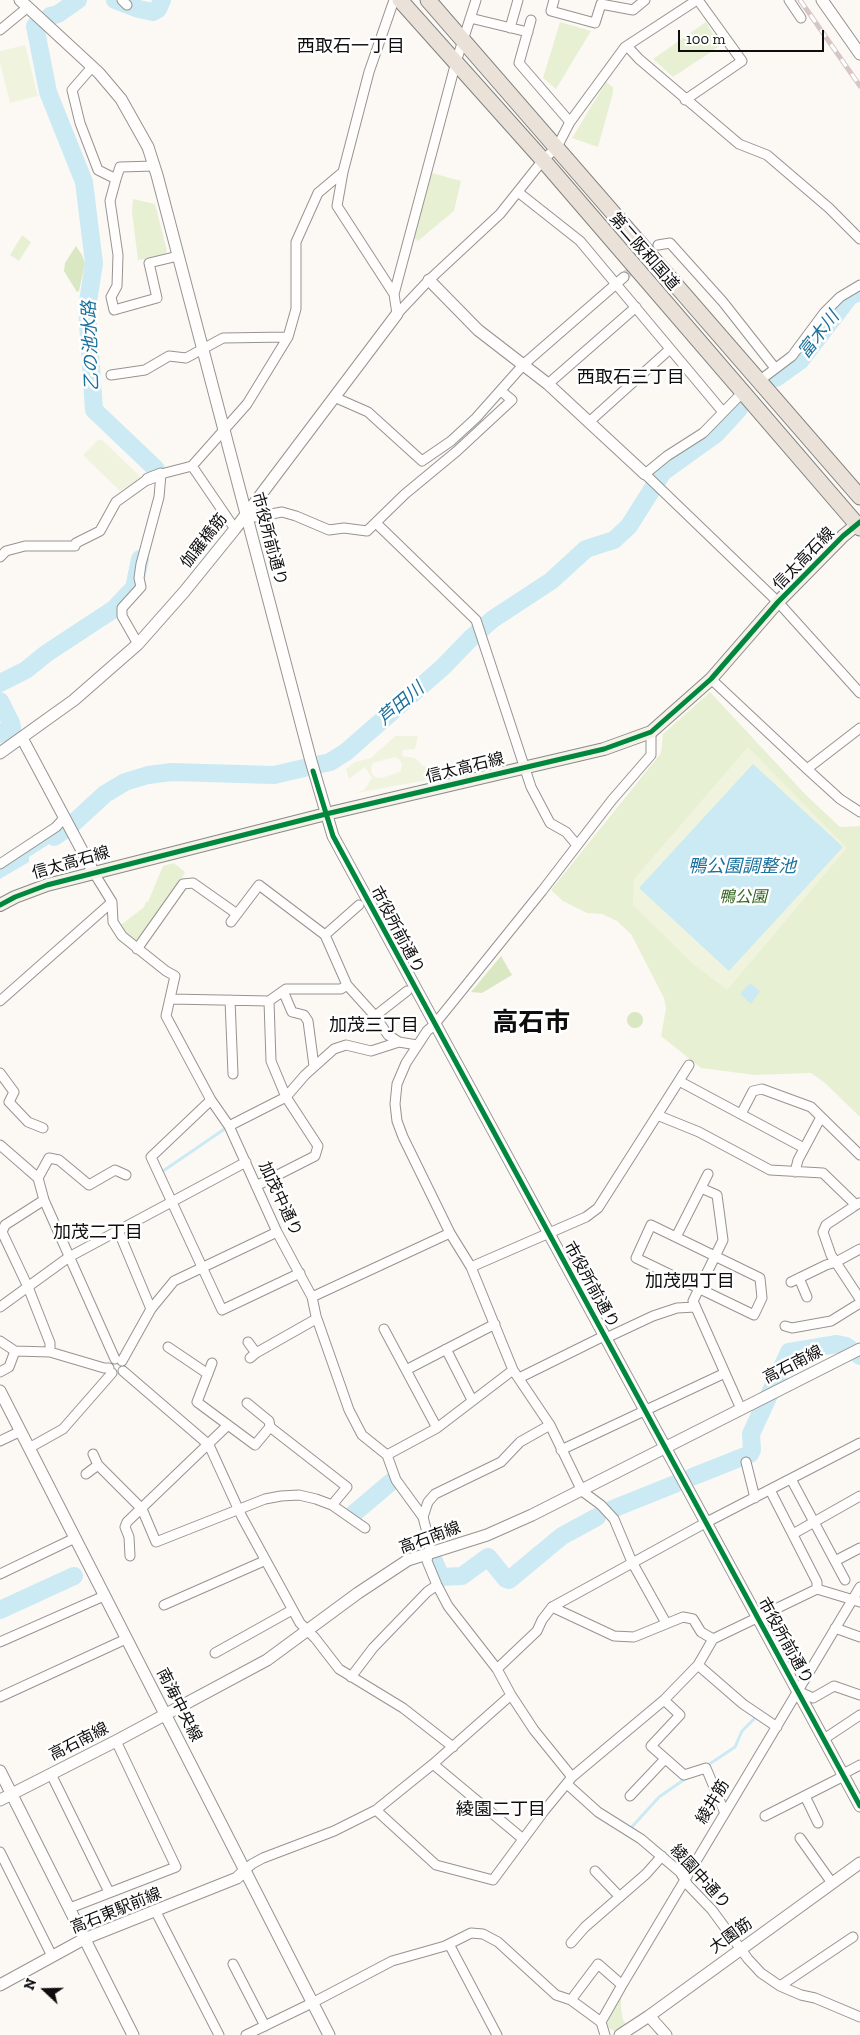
<!DOCTYPE html>
<html>
<head>
<meta charset="utf-8">
<style>
  body { margin:0 }
  #map { position:relative; width:860px; height:2035px; overflow:hidden; background:#fcf9f4; font-family:"Zilla Slab",serif }
  canvas { display:block }
  .north { position:absolute; left:20px; top:1965px; width:50px; height:50px; -webkit-text-stroke:4px #fff; paint-order:stroke; rotate:291deg; font-size:14px; font-weight:700; line-height:20px; text-align:center; color:#0e0e0e }
  .north::after { content:''; display:block; margin:auto; width:18px; height:22px; background:#0e0e0e; clip-path:polygon(50% 0,100% 100%,50% 72%,0 100%) }
  .scale { position:absolute; left:678px; top:30px; width:146px; height:22px; box-sizing:border-box; border:2px solid #0e0e0e; border-top:0; padding-left:6px; font-size:15px; line-height:18px; white-space:nowrap; color:#0e0e0e; -webkit-text-stroke:4px #fff; paint-order:stroke }
</style>
</head>
<body>
<div id="map">
<canvas width="860" height="2035"></canvas>
<div class="north">N</div>
<div class="scale">100 m</div>
</div>
<script>
const context = document.querySelector('canvas').getContext('2d');
context.lineJoin = 'round';
function paint(path, color) {
  context.fillStyle = color;
  context.fill(path, 'evenodd');
}
function poly(rows) {
  const path = new Path2D();
  for (const r of rows) {
    if (r.length === 3) {
      path.moveTo(r[0] + r[2], r[1]);
      path.arc(r[0], r[1], r[2], 0, 2 * Math.PI);
      continue;
    }
    path.moveTo(r[0], r[1]);
    for (let i = 2; i < r.length; i += 2) path.lineTo(r[i], r[i + 1]);
  }
  return path;
}
function strokePath(path, color, width, dash) {
  context.strokeStyle = color;
  context.lineWidth = width;
  context.lineCap = dash ? 'butt' : 'round';
  context.setLineDash(dash || []);
  context.stroke(path);
}
function drawText(font, color, halo, rows, align = 'center') {
  context.font = font + ' "Zilla Slab","Noto Sans JP",serif';
  context.lineWidth = 5;
  context.setLineDash([]);
  context.textBaseline = 'middle';
  context.strokeStyle = halo;
  context.fillStyle = color;
  for (const [text, x, y, turn = 0] of rows) {
    context.save();
    context.translate(x, y);
    context.rotate((+turn || 0) * Math.PI / 180);
    context.textAlign = isNaN(turn) ? turn : align;
    if (halo) context.strokeText(text, 0, 0);
    context.fillText(text, 0, 0);
    context.restore();
  }
}
paint(poly([
  [560,22,591,31,556,89,543,78],
  [706,22,720,46,673,77,653,59],
  [606,82,613,87,613,93,598,147,572,138],
  [432,173,461,181,454,211,418,241,414,238],
  [133,199,155,204,167,251,164,256,138,260,132,212],
  [22,235,31,242,19,261,10,255],
  [710,692,806,795,840,827,860,826,860,1117,825,1083,811,1073,755,1075,701,1068,661,1036,666,1008,664,998,631,934,617,921,602,914,587,913,563,901,551,890,661,753,663,734],
  [174,863,185,872,178,886,139,939,132,941,128,939,121,925,144,907,146,902,148,902,163,866],
  [621,1993,621,2008,623,2020,627,2025,614,2031,609,2028,607,2024]
]), '#e8f0d4');
paint(poly([
  [76,246,82,255,85,263,79,291,77,292,64,271,65,263],
  [501,956,512,975,482,993,471,992],
  [635,1020,8]
]), '#d9e7c2');
paint(poly([
  [25,45,38,96,10,103,0,63,0,51],
  [98,440,102,440,142,478,120,491,84,456,84,454],
  [395,736,418,736,415,749,403,750,402,756,415,758,423,766,434,767,434,777,423,781,356,793,364,790,372,778,365,767,349,779,346,769,355,762,371,758],
  [395,757,400,760,402,765,400,772,381,778,376,778,372,774,371,767,373,763],
  [748,747,847,848,727,990,692,963,633,905,634,879]
]), '#f0f4de');
paint(poly([
  [753,764,843,847,729,971,639,888],
  [64,824,68,832,29,857,29,862,0,879,0,868,61,830],
  [750,983,760,991,751,1004,740,994]
]), '#cbeaf4');
strokePath(poly([
  [163,1171,226,1128],
  [708,1765,735,1747,742,1731,757,1716],
  [630,1829,659,1797,685,1779]
]), '#cbeaf4', 3);
strokePath(poly([
  [115,0,139,9,153,12,158,9,162,0],
  [50,16,58,14,78,0],
  [35,26,48,92,84,182,94,263,87,308,94,410,156,469],
  [776,378,800,361,850,296,860,292],
  [0,683,26,670,47,653,114,609,134,588,140,559],
  [0,701,11,723,12,727,0,734],
  [54,837,68,828,105,794,125,782,148,775,172,772,274,775,330,762,346,752,443,667,471,638,493,619,551,581,586,549,614,540,629,526,663,472,716,434,739,409],
  [692,1477,750,1454,752,1450,751,1434,789,1352,837,1344,846,1346,860,1356],
  [610,1510,675,1484],
  [352,1515,391,1482],
  [433,1559,441,1577,462,1576,488,1557,506,1579,509,1580,562,1536,597,1517],
  [0,1610,74,1576]
]), '#cbeaf4', 18);
strokePath(poly([
  [624,277,658,245]
]), '#d8d6d2', 9, [9, 4.5]);
const minor = poly([
  [122,0,127,5],
  [554,0,551,11,595,23,601,4,633,10,645,0],
  [789,0,801,18],
  [470,18,528,32],
  [531,20,519,63,570,122],
  [510,28,518,0],
  [0,30,28,7],
  [627,46,639,59,739,144,767,155,829,208,860,239],
  [92,67,72,90,80,123,98,170,116,179,110,201,118,255,117,286,111,297,114,310,157,298,149,263,178,256],
  [685,100,742,61,698,0],
  [343,172,337,206,394,294],
  [116,179,120,167,154,166],
  [518,192,580,241,723,412],
  [658,245,670,243,723,302,775,368],
  [397,314,429,280,500,214,543,160,557,147,570,122,625,47,697,0],
  [397,314,394,294,456,62,476,0],
  [111,375,145,370,169,356,186,358,223,338,288,337],
  [759,381,792,356,824,313,840,297,860,285],
  [548,384,636,307],
  [743,392,703,433,667,456,645,474,778,602,860,693],
  [334,397,368,412,422,461,451,441,476,418,524,364,624,277],
  [589,422,670,349],
  [192,466,235,529],
  [246,512,255,517,282,512,296,516,329,530,344,528,367,531,405,494,457,451,512,400,501,391],
  [376,523,476,620,531,787,550,823,566,832,577,845],
  [0,557,6,551,25,546,75,546,76,543,100,531,116,502,148,479],
  [138,644,122,616,122,608,141,587,139,578,141,564,159,497,161,474,192,466,247,404,288,337,296,309,296,242,318,193,343,172,369,72,394,0],
  [711,679,807,769,840,799,860,812],
  [651,732,651,755,612,800,542,891,434,1025,427,1031,406,1063,397,1084,395,1104,397,1121,403,1137,450,1233,471,1267,513,1370,550,1425,582,1491,601,1505,614,1519,632,1562,666,1623],
  [807,769,860,728],
  [0,864,56,827,65,817],
  [94,873,112,902,113,922,122,936,166,971,175,976,166,1016,211,1100,229,1126,277,1232,312,1297,316,1316,349,1410,362,1435,387,1455,396,1480,423,1517,430,1544,427,1561,437,1585,448,1606,497,1669,511,1695,534,1730,572,1777],
  [231,922,259,885,325,935,347,985,375,1016,388,1035,399,1042],
  [325,935,359,905],
  [137,949,183,884,193,883,237,914],
  [283,991,292,1012,304,1015,308,1021,314,1066],
  [171,999,269,1001,286,989,341,989,347,985],
  [230,1000,233,1074],
  [0,1001,112,902],
  [375,1016,407,991],
  [0,1073,14,1092,9,1102,28,1122,43,1128],
  [679,1081,804,1148],
  [211,1100,151,1157,222,1310,300,1273],
  [741,1114,753,1091,762,1089,811,1107,860,1155],
  [657,1115,699,1132,770,1170,823,1173,856,1205],
  [229,1126,286,1097,305,1075,334,1049,346,1045,371,1051,399,1042,417,1045],
  [0,1145,38,1178,44,1200,115,1359],
  [795,1172,798,1160,821,1117],
  [38,1178,49,1158,59,1160,89,1185,115,1170,126,1175],
  [256,1186,315,1156,318,1146,286,1097,271,1061,269,1001],
  [701,1188,717,1195,723,1240,693,1301,741,1409],
  [44,1200,5,1225,2,1232,28,1287,50,1343,50,1352],
  [859,1203,826,1225,823,1232,831,1255,860,1299],
  [651,1225,760,1278,762,1298,754,1315,636,1258,651,1225],
  [118,1230,151,1309],
  [676,1237,708,1174],
  [471,1267,586,1217,598,1208,689,1065],
  [799,1278,807,1297],
  [791,1282,826,1265,836,1262,860,1249],
  [312,1297,450,1233],
  [0,1307,69,1257,246,1162],
  [785,1326,792,1328,831,1321,860,1303],
  [384,1329,437,1428],
  [606,1338,653,1316,677,1308,695,1307],
  [0,1341,15,1351,50,1352,104,1368,109,1368],
  [248,1342,256,1353,250,1358],
  [168,1347,208,1374],
  [446,1349,472,1400],
  [256,1353,316,1319],
  [122,1361,151,1309,174,1281,277,1232],
  [212,1363,197,1402,255,1445,270,1427,347,1487,332,1505],
  [406,1370,495,1324],
  [123,1371,209,1445,242,1517,300,1623,315,1638,339,1669,403,1708,453,1747],
  [0,1372,9,1367,15,1351],
  [519,1378,604,1336],
  [247,1403,269,1421,270,1427],
  [0,1441,21,1431],
  [29,1448,63,1429,112,1373],
  [561,1450,725,1373],
  [93,1454,98,1465,142,1509,156,1542,265,1499,281,1496,299,1495,316,1499,332,1505,365,1528],
  [387,1455,437,1428,513,1370],
  [746,1462,755,1498],
  [86,1474,98,1465],
  [791,1479,845,1580],
  [770,1490,817,1582,817,1589],
  [423,1517,428,1502,435,1494,501,1462,520,1442,550,1425],
  [793,1534,860,1496],
  [130,1556,129,1537,125,1527,127,1522,228,1425],
  [835,1561,860,1548],
  [0,1574,75,1538],
  [164,1605,264,1561],
  [552,1607,707,1522,860,1443],
  [835,1628,860,1637],
  [0,1642,104,1596],
  [215,1653,292,1610],
  [698,1665,743,1704,777,1727],
  [497,1669,537,1631,542,1620,552,1607,614,1636,634,1637,683,1617,693,1619,701,1632,713,1639],
  [351,1677,373,1648,427,1592,437,1585],
  [798,1691,813,1698,834,1686,860,1695],
  [0,1697,126,1639],
  [664,1700,680,1715,651,1746,684,1775,706,1768,724,1811],
  [824,1739,860,1715],
  [433,1764,523,1839],
  [51,1774,109,1892],
  [567,1784,598,1812,641,1839,680,1872,688,1885,712,1910,748,1959,761,1973,780,1986,801,1995,815,1998,860,2017],
  [630,1796,665,1759],
  [805,1796,818,1823],
  [376,1810,436,1865,493,1880,544,1811,572,1777,664,1700,698,1665,713,1639,817,1589,860,1602],
  [765,1816,838,1779,843,1774,860,1765],
  [800,1838,832,1883],
  [0,1852,52,1956],
  [245,1870,252,1864,263,1858,334,1831,376,1810,433,1764,511,1695],
  [595,1871,620,1897],
  [70,1908,176,1867,116,1741],
  [156,1912,219,2035],
  [571,1943,585,1927,646,1874,662,1856],
  [449,1944,497,2035],
  [233,1964,265,2026],
  [780,1986,853,1937],
  [571,2000,598,1964,622,1985],
  [246,2035,312,2003,392,1961,445,1946,471,1933,483,1934,498,1942,556,1995,571,2000,601,2022],
  [605,2035,601,2022,622,1985,860,1587]
]);
const tertiary = poly([
  [20,0,99,73,121,99,148,147,157,175,311,761,333,836,860,1806],
  [822,0,860,54],
  [429,280,478,330,548,384,645,474],
  [148,479,161,474],
  [22,738,94,873],
  [0,753,74,700,138,644,184,592,235,529,397,314],
  [0,1391,329,2035],
  [0,1771,133,2035],
  [0,1800,116,1741,267,1660,358,1593,408,1560,487,1535,532,1515,860,1349],
  [0,1985,84,1939,237,1878,245,1870],
  [649,2016,666,2035],
  [620,2035,649,2016,860,1863]
]);
const secondary = poly([
  [0,905,15,897,47,885,326,814,604,749,651,732,711,679,778,602,843,536,860,522]
]);
const trunk = poly([
  [400,0,543,160,860,528],
  [428,0,860,497]
]);
strokePath(minor, '#959492', 11);
strokePath(tertiary, '#959492', 13);
strokePath(secondary, '#8c8a88', 14);
strokePath(trunk, '#82817f', 17);
strokePath(minor, '#fffefd', 9);
strokePath(tertiary, '#fffefd', 11);
strokePath(secondary, '#f5f2ea', 12);
strokePath(trunk, '#eae2d8', 15);
const rail = poly([
  [800,0,860,86]
]);
strokePath(rail, '#d7c6c8', 5);
strokePath(rail, '#fff', 3, [9]);
strokePath(poly([
  [313,771,333,836,860,1806],
  [0,905,15,897,47,885,326,814,604,749,651,732,711,679,778,602,843,536,860,522]
]), '#00873e', 5);
drawText('16px', '#0e0e0e', '#fff', [
  ["第二阪和国道",644,252,49],
  ["市役所前通り",269,539,75],
  ["伽羅橋筋",204,541,-52],
  ["信太高石線",804,559,-46],
  ["信太高石線",465,768,-14],
  ["信太高石線",71,863,-16],
  ["市役所前通り",397,930,62],
  ["加茂中通り",280,1199,65],
  ["市役所前通り",591,1285,61],
  ["高石南線",793,1365,-27],
  ["高石南線",430,1538,-20],
  ["市役所前通り",785,1641,61],
  ["南海中央線",179,1705,63],
  ["高石南線",79,1742,-27],
  ["綾井筋",713,1802,-59],
  ["綾園中通り",700,1877,48],
  ["高石東駅前線",116,1911,-22],
  ["大園筋",731,1936,-36]
]);
drawText('italic 16px', '#356420', '#fff', [
  ["鴨公園",743,897]
]);
drawText('18px', '#0e0e0e', '#fff', [
  ["西取石一丁目",351,47],
  ["西取石三丁目",631,378],
  ["加茂三丁目",374,1026],
  ["加茂二丁目",98,1233],
  ["加茂四丁目",690,1282],
  ["綾園二丁目",501,1810]
]);
drawText('italic 18px', '#1b719d', '#fff', [
  ["富木川",819,335,-52],
  ["乙の池水路",91,346,-92],
  ["芦田川",401,704,-41],
  ["鴨公園調整池",742,867]
]);
drawText('bold 26px', '#0e0e0e', '#fff', [
  ["高石市",531,1024]
]);
</script>
</body>
</html>
